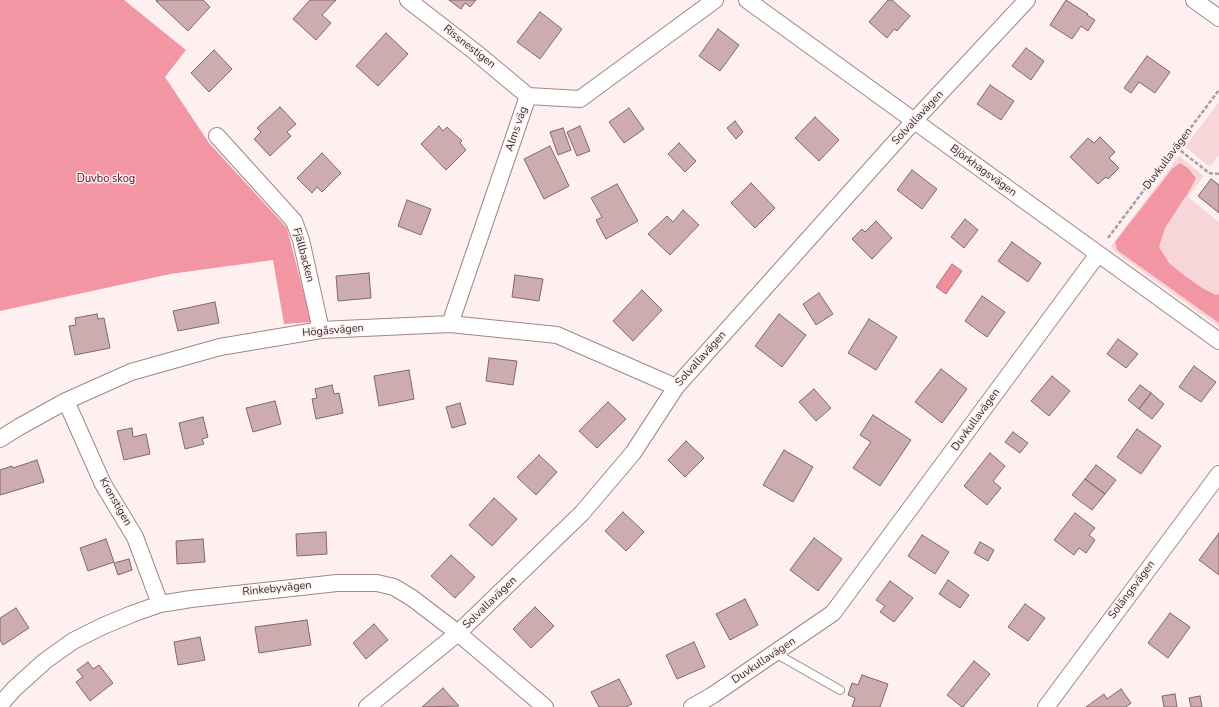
<!DOCTYPE html>
<html>
<head>
<meta charset="utf-8">
<style>
  body { margin:0 }
  canvas { display:block; background:#fef0f1 }
</style>
</head>
<body>
<canvas width="1219" height="707"></canvas>
<script>
const context = document.querySelector('canvas').getContext('2d');
context.lineJoin = 'round';
function paint(path, color) {
  context.fillStyle = color;
  context.fill(path, 'evenodd');
}
function poly(rows) {
  const path = new Path2D();
  for (const r of rows) {
    path.moveTo(r[0], r[1]);
    for (let i = 2; i < r.length; i += 2) path.lineTo(r[i], r[i + 1]);
  }
  return path;
}
function strokePath(path, color, width, dash) {
  context.strokeStyle = color;
  context.lineWidth = width;
  context.lineCap = dash ? 'butt' : 'round';
  context.setLineDash(dash || []);
  context.stroke(path);
}
function drawText(font, color, halo, rows, align = 'center') {
  context.font = font + ' "Nunito Sans",sans-serif';
  context.lineWidth = 3;
  context.setLineDash([]);
  context.textBaseline = 'middle';
  context.strokeStyle = halo;
  context.fillStyle = color;
  for (const [text, x, y, turn = 0] of rows) {
    context.save();
    context.translate(x, y);
    context.rotate((+turn || 0) * Math.PI / 180);
    context.textAlign = isNaN(turn) ? turn : align;
    if (halo) context.strokeText(text, 0, 0);
    context.fillText(text, 0, 0);
    context.restore();
  }
}
paint(poly([
  [1219,102,1219,155,1210,167,1185,147],
  [1179,156,1204,176,1188,197,1219,222,1219,327,1114,251,1111,246]
]), '#f7d6d9');
paint(poly([
  [0,0,124,0,186,50,165,77,209,143,287,228,311,322,284,324,273,260,170,274,0,311],
  [1180,163,1188,168,1196,178,1191,188,1165,228,1159,247,1169,263,1185,276,1202,288,1216,295,1219,294,1219,323,1117,250,1115,242,1172,169]
]), '#f396a3');
const water = poly([
  [952,264,962,271,946,294,936,287,952,264]
]);
paint(water, '#ec909c');
strokePath(water, '#b6717a', 1);
const building = poly([
  [157,0,203,0,210,7,188,31,156,1,157,0],
  [310,0,336,0,322,15,331,23,316,40,293,19,310,0],
  [449,0,476,0,470,7,465,3,461,9,449,0],
  [888,0,892,0,910,16,897,31,894,29,887,38,869,22,888,0],
  [1066,0,1088,14,1087,15,1095,20,1088,31,1081,26,1072,39,1050,25,1066,0],
  [540,12,562,29,540,59,517,42,540,12],
  [718,29,739,45,720,71,699,56,718,29],
  [386,33,408,54,378,86,356,66,386,33],
  [1026,48,1044,61,1031,80,1012,66,1026,48],
  [214,50,232,69,209,92,191,73,214,50],
  [1147,56,1170,72,1155,93,1139,82,1131,93,1124,88,1147,56],
  [990,85,1014,101,1001,120,977,104,990,85],
  [280,107,296,124,287,132,291,136,270,156,254,139,261,132,257,128,280,107],
  [629,108,644,129,624,143,609,122,629,108],
  [815,117,839,140,819,161,795,138,815,117],
  [735,121,743,132,736,139,727,128,735,121],
  [439,126,443,131,447,127,462,141,460,143,466,150,446,170,421,144,439,126],
  [580,126,590,151,577,156,567,132,580,126],
  [563,128,571,150,558,155,550,132,563,128],
  [1100,137,1115,152,1109,158,1119,168,1108,179,1106,177,1098,184,1070,157,1088,138,1094,143,1100,137],
  [679,143,696,161,685,172,668,154,679,143],
  [550,146,569,186,544,199,524,159,550,146],
  [322,153,341,173,322,192,317,187,312,193,297,178,322,153],
  [912,170,937,189,922,209,897,190,912,170],
  [1211,179,1219,185,1219,213,1198,196,1211,179],
  [751,183,775,208,755,228,731,203,751,183],
  [617,184,638,221,606,239,596,220,602,217,591,198,617,184],
  [407,200,431,209,421,235,398,226,407,200],
  [683,210,699,225,670,255,648,234,667,216,673,222,683,210],
  [965,219,978,230,964,248,951,237,965,219],
  [876,221,892,238,872,259,852,239,862,229,865,232,876,221],
  [1012,242,1041,263,1028,282,998,261,1012,242],
  [369,273,371,298,338,301,336,276,369,273],
  [515,275,543,279,539,301,512,297,515,275],
  [642,290,662,310,633,341,613,321,642,290],
  [819,293,833,314,816,325,803,304,819,293],
  [982,296,1005,312,987,337,965,321,982,296],
  [215,302,219,323,178,331,173,311,215,302],
  [97,314,98,319,104,318,110,348,75,355,69,326,76,325,75,318,97,314],
  [779,314,806,335,782,367,755,346,779,314],
  [869,319,897,337,876,370,848,353,869,319],
  [1118,339,1138,354,1126,368,1107,354,1118,339],
  [489,358,517,361,513,385,486,381,489,358],
  [1194,366,1216,382,1201,402,1179,387,1194,366],
  [941,369,967,389,942,423,915,402,941,369],
  [409,370,414,399,379,406,374,376,409,370],
  [1052,376,1070,391,1049,416,1031,401,1052,376],
  [332,385,334,394,339,393,343,413,316,419,312,399,317,398,315,389,332,385],
  [1140,385,1151,393,1139,409,1128,400,1140,385],
  [814,389,831,408,816,421,799,402,814,389],
  [1151,393,1164,404,1152,419,1139,409,1151,393],
  [275,401,281,424,253,432,246,408,275,401],
  [608,402,626,419,597,448,579,431,608,402],
  [460,403,466,424,452,428,446,407,460,403],
  [873,415,911,440,880,486,853,468,871,442,860,435,873,415],
  [203,417,208,437,202,439,204,444,185,449,179,423,203,417],
  [132,428,133,437,146,434,150,454,124,460,117,431,132,428],
  [1137,429,1161,446,1141,474,1117,457,1137,429],
  [1013,432,1028,443,1020,453,1005,442,1013,432],
  [686,441,704,458,685,477,668,460,686,441],
  [784,450,813,467,793,502,763,485,784,450],
  [990,453,1005,466,993,481,1001,488,987,505,964,486,990,453],
  [539,455,557,472,536,495,517,477,539,455],
  [37,460,44,482,0,495,0,470,12,466,13,468,37,460],
  [1096,465,1116,480,1105,494,1085,479,1096,465],
  [1085,479,1105,494,1092,510,1072,495,1085,479],
  [494,498,517,519,492,546,469,525,494,498],
  [623,512,644,532,626,551,605,531,623,512],
  [1075,513,1095,528,1089,535,1095,540,1086,553,1079,548,1074,555,1054,540,1075,513],
  [326,532,327,554,297,556,296,534,326,532],
  [1219,533,1219,575,1199,560,1219,533],
  [922,535,949,552,935,574,908,556,922,535],
  [814,538,842,559,818,591,790,570,814,538],
  [106,539,114,562,88,571,80,548,106,539],
  [203,539,205,562,177,564,176,541,203,539],
  [980,542,994,550,988,561,974,553,980,542],
  [451,555,475,577,455,598,431,576,451,555],
  [129,559,132,570,118,575,114,563,129,559],
  [948,580,969,595,960,608,939,594,948,580],
  [890,581,913,598,894,622,880,612,885,606,876,600,890,581],
  [745,599,758,625,730,640,716,614,745,599],
  [1025,604,1045,618,1028,641,1008,627,1025,604],
  [535,607,554,626,531,648,513,629,535,607],
  [16,608,29,628,3,645,0,640,0,618,16,608],
  [1170,613,1190,627,1168,658,1148,643,1170,613],
  [307,620,311,645,259,653,255,627,307,620],
  [374,624,388,640,366,659,353,643,374,624],
  [200,637,205,660,178,665,174,642,200,637],
  [694,642,705,667,677,679,666,655,694,642],
  [974,661,990,674,963,707,962,707,947,695,974,661],
  [88,662,93,669,99,665,113,683,90,701,76,682,83,677,77,670,88,662],
  [862,675,888,684,880,707,852,707,855,698,848,695,852,683,858,685,862,675],
  [619,679,632,704,626,707,599,707,591,692,619,679],
  [443,688,459,706,422,707,443,688],
  [1121,689,1131,703,1126,707,1086,707,1104,694,1107,699,1121,689],
  [1175,694,1177,707,1164,707,1162,696,1175,694],
  [1200,696,1202,707,1191,707,1189,698,1200,696]
]);
paint(building, '#cdacaf');
strokePath(building, '#846669', 1);
const lane = poly([
  [775,653,840,690]
]);
const street = poly([
  [408,0,474,51,528,96],
  [747,0,1219,341],
  [1194,0,1219,18],
  [217,136,294,221,301,240,321,330],
  [450,324,528,96,580,99,715,0],
  [66,401,103,484,135,537,160,604],
  [0,439,19,427,66,401,131,372,220,347,321,330,450,324,557,335,676,387],
  [0,705,14,689,45,661,73,641,103,626,132,614,160,604,191,599,337,583,377,583,394,587,412,598,458,633,545,707],
  [367,707,458,633,582,513,633,453,676,387,914,121,1027,0],
  [692,707,713,695,833,613,1098,254],
  [1046,707,1219,474]
]);
strokePath(lane, '#a38487', 10);
strokePath(street, '#a38487', 18);
strokePath(poly([
  [1176,147,1209,173,1219,174],
  [1108,238,1219,90]
]), '#ab9e9f', 2.5, [4, 2]);
strokePath(lane, '#fff', 8);
strokePath(street, '#fff', 16);
drawText('11px', '#372a2b', '#fef0f1', [
  ["Rissnestigen",469,47,38],
  ["Solvallavägen",918,118,-47],
  ["Alms väg",517,129,-71],
  ["Duvkullavägen",1168,159,-53],
  ["Björkhagsvägen",983,171,36],
  ["Fjällbacken",303,255,75],
  ["Högåsvägen",333,331,-5],
  ["Solvallavägen",701,359,-48],
  ["Duvkullavägen",976,420,-54],
  ["Kronstigen",115,502,60],
  ["Rinkebyvägen",277,589,-6],
  ["Solängsvägen",1132,590,-53],
  ["Solvallavägen",490,603,-44],
  ["Duvkullavägen",764,661,-34]
]);
drawText('11px', '#5d0b22', '#fef0f1', [
  ["Duvbo skog",106,179]
]);
</script>
</body>
</html>
